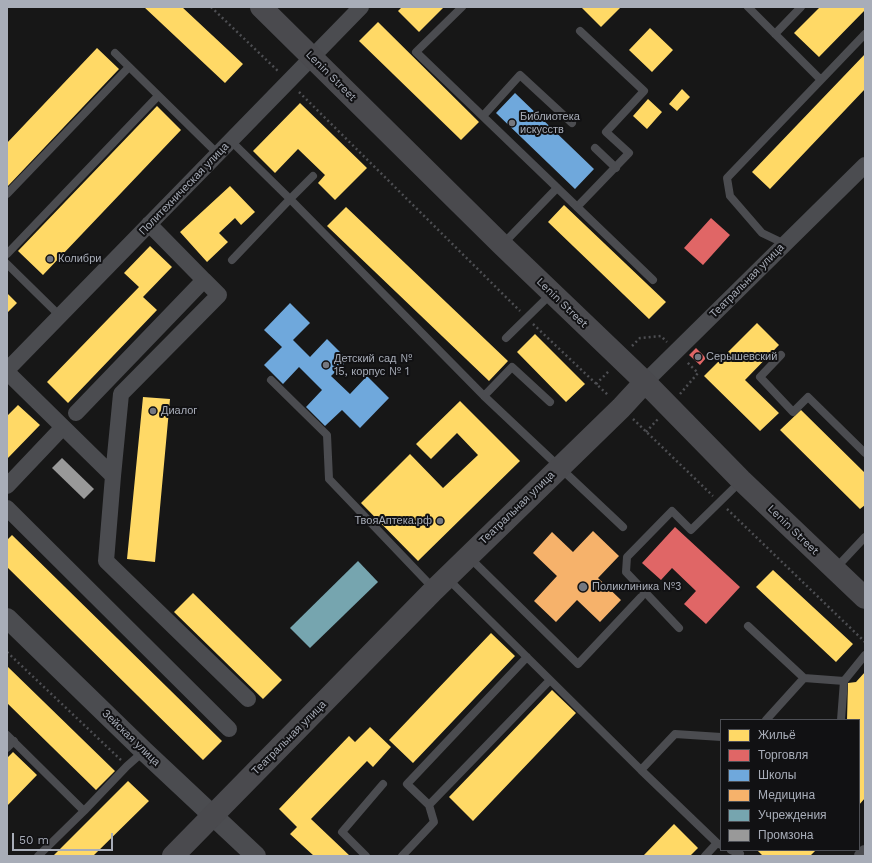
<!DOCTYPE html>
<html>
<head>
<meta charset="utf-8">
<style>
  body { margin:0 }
  #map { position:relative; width:872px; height:863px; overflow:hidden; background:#171717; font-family:"Work Sans",sans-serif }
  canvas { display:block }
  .frame { position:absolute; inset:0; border:8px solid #a8adb8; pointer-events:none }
  .legend { position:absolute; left:720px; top:719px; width:140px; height:132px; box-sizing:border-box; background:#111113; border:1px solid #4d4f55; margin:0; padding:5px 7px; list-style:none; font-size:12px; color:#a8adb8 }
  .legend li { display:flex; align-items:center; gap:8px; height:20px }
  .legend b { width:20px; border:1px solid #4d4f55 }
  .scale { position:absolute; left:12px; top:833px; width:101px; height:18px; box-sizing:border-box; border:2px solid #a8adb8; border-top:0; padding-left:5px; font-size:12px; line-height:14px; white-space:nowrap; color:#a8adb8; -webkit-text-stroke:3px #111113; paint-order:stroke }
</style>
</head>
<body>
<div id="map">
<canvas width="872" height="863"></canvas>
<div class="frame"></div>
<ul class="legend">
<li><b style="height:11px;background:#ffd966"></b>Жильё</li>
<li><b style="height:11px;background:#e06666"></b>Торговля</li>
<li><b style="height:11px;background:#6fa8dc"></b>Школы</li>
<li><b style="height:11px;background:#f6b26b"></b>Медицина</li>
<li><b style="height:11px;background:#76a5af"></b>Учреждения</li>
<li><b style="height:11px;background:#999"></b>Промзона</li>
</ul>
<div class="scale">50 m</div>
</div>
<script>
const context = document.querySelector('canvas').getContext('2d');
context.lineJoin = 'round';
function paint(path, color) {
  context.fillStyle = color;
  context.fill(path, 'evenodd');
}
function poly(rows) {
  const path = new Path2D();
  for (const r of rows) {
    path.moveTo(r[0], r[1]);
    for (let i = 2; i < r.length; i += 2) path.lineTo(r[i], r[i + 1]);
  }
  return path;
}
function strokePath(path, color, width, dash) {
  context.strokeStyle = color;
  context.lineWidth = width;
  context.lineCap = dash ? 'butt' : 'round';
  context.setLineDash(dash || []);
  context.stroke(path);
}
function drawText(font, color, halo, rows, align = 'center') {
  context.font = font + ' "Work Sans",sans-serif';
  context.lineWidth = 4;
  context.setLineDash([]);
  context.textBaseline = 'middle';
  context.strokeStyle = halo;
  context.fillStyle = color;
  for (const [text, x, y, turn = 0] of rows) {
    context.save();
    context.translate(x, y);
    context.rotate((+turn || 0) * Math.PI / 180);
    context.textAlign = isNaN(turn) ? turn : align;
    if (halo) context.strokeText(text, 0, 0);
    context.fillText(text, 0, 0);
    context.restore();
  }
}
paint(poly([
  [144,7,182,7,243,64,225,83],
  [402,7,444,7,419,32,398,11],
  [581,7,621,7,601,27],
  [820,7,865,7,865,10,819,57,794,33],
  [378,22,479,122,461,140,359,41],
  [650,28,673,50,652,72,629,50],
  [97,48,119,69,7,187,7,143],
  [865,54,865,89,770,189,752,172],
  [682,89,690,97,677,111,669,104],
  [648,99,662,112,647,129,633,116],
  [300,103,367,168,335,200,318,183,325,175,298,149,275,173,253,151],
  [157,106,181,130,43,275,18,251],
  [230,186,255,212,241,225,235,218,219,233,228,242,207,262,180,232],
  [564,205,666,302,649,319,548,222],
  [346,207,508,361,489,381,327,226],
  [150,246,172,267,143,297,157,310,68,403,47,382,139,287,124,273],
  [7,293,17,303,7,313],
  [757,323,779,345,745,380,779,413,760,431,704,376],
  [535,334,585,384,566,402,517,352],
  [143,397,170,399,155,562,127,559],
  [460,401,520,461,418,561,361,503,410,454,443,488,478,455,457,433,431,459,416,444],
  [18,405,40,425,7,459,7,416],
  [801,410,865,473,865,505,860,509,780,430],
  [12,535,222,741,203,760,7,567,7,540],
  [773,570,853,644,836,662,756,587],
  [193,593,282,680,263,699,174,612],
  [491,633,515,656,413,763,389,740],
  [7,666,115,771,96,790,7,703],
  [865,672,865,798,859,805,859,720,847,720,848,683,856,682],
  [552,690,576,713,473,821,449,797],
  [370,727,391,747,373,767,367,761,311,819,350,856,314,856,290,834,297,827,279,809,349,736,355,742],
  [13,752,37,775,7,806,7,758],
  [128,781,149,801,93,856,53,856],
  [674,824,698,848,690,856,643,856],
  [757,850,816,850,810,856,763,856]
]), '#ffd966');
paint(poly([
  [711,218,730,235,703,265,684,248],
  [696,348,706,358,700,365,689,355],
  [675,527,740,587,706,624,684,604,696,591,672,568,661,580,642,563]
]), '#e06666');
paint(poly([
  [515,93,594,169,575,189,496,113],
  [290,303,310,323,293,340,310,357,327,339,348,360,331,376,350,394,367,376,389,398,360,428,342,410,325,426,306,407,322,390,299,367,283,384,264,365,282,347,264,330]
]), '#6fa8dc');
paint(poly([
  [593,531,619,556,598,578,621,600,600,622,577,600,556,622,534,601,557,576,533,553,552,532,573,552]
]), '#f6b26b');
paint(poly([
  [358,561,378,582,310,648,290,628]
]), '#76a5af');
paint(poly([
  [62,458,94,489,84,499,52,468]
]), '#999');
strokePath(poly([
  [211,7,278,71],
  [299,92,520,311],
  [533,324,609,396],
  [632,346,640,338,661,336,667,342],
  [596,384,610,370],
  [680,394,698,373,686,361],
  [633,419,713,496],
  [646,432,658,419],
  [727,509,865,642],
  [7,652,121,760]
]), '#4d4e52', 2.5, [2, 3]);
strokePath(poly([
  [462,7,416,52,653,280],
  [748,7,821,80],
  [775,34,801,7],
  [115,53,218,154],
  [483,116,520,75,572,123],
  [231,141,290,199,232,260],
  [595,148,616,168],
  [313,176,290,199,484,396,623,527],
  [7,194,129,67],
  [577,207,629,153,606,132,644,91,580,31],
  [785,244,762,233,730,196,727,178,865,34],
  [502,245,557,188],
  [7,254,158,96],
  [7,264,60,316],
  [506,338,551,294],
  [781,355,760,377,793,412,808,397,865,453],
  [271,380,327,435,329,479,434,589],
  [484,396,512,367,550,402],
  [469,557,578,664,641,597],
  [835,569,865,537],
  [448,579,641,770,675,734,721,737],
  [748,626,804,678,844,681],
  [679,628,626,572,627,557,672,511,691,530,741,481],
  [766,720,804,678],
  [841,720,844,681,865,655],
  [7,735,84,811],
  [7,748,14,741],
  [641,770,717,843,721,845],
  [429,805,407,784,527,657],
  [731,850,740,854],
  [38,856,84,811,127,766,144,751],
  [366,856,342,832,383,784],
  [402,856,434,822,429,805,550,680],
  [705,856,717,843]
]), '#4b4c50', 8);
strokePath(poly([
  [7,370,361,7],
  [7,372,113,476,106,561,248,699],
  [645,382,865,165],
  [76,413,204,280,149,224],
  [113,476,121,394,219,295,204,280],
  [7,486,63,427],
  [7,508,229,729],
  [862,856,865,853]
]), '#4b4c50', 16);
strokePath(poly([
  [7,618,144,751,256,856]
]), '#4b4c50', 20);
strokePath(poly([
  [261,7,502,245,645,382,741,480,865,598],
  [173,856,434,590,621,408,645,382]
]), '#4a4a4e', 22);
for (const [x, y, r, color] of [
  [512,123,4,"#757880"],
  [50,259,4,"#757880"],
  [698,357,4,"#757880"],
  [326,365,4,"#757880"],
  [153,411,4,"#757880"],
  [440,521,4,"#757880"],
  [583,587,5,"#757880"]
]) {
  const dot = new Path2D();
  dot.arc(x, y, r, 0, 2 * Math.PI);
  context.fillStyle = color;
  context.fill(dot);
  strokePath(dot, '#111113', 1.5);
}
drawText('11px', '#a8adb8', '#111113', [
  ["Lenin Street",331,76,45],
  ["Политехническая улица",184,189,-46],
  ["Театральная улица",747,281,-45],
  ["Lenin Street",562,303,44],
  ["Театральная улица",517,508,-44],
  ["Lenin Street",793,530,44],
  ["Зейская улица",131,738,44],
  ["Театральная улица",289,738,-45]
]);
drawText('11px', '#a8adb8', '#111113', [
  ["Библиотека",520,117],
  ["искусств",520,130],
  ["Колибри",58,259],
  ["Серышевский",706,357],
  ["Детский сад №",334,359],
  ["15, корпус № 1",334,372],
  ["Диалог",161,411],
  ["ТвояАптека.рф",432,521,"right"],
  ["Поликлиника №3",592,587]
], 'left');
</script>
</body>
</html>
